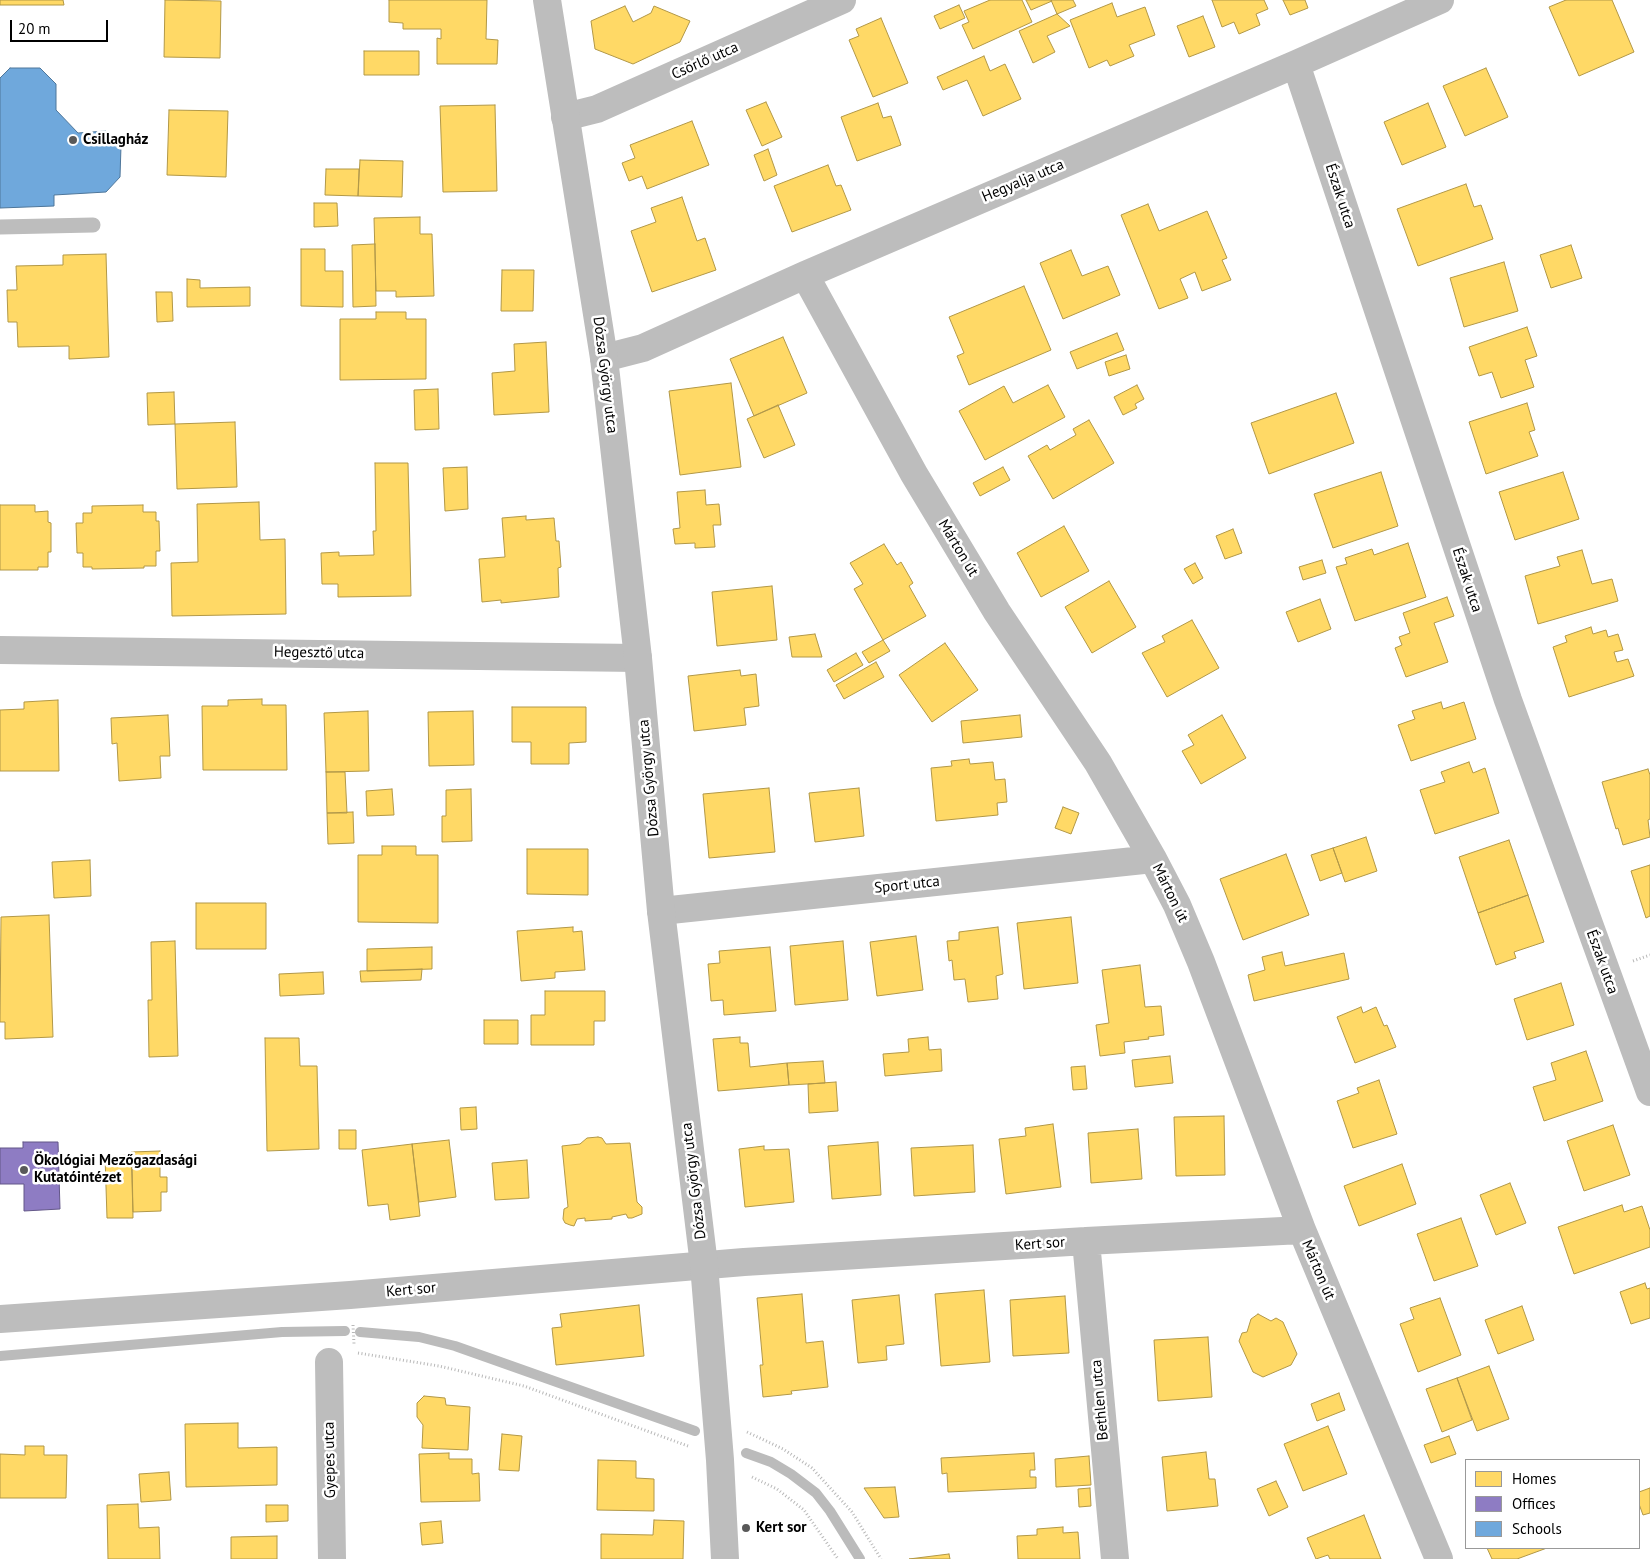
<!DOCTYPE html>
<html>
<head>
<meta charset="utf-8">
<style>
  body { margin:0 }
  #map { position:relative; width:1650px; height:1559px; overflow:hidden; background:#fff; font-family:"PT Sans",sans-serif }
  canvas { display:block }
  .legend { position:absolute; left:1465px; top:1459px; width:175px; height:90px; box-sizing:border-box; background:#fff; border:1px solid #999; margin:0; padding:6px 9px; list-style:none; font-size:15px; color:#000 }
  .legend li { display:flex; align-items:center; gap:10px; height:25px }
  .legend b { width:25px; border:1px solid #999 }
  .scale { position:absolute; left:10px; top:20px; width:98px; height:22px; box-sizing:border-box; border:2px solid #000; border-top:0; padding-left:6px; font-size:15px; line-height:18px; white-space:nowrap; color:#000; -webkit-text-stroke:4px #fff; paint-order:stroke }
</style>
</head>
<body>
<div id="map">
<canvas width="1650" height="1559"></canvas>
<ul class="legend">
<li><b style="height:14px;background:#ffd966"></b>Homes</li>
<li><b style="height:14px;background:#8e7cc3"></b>Offices</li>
<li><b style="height:14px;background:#6fa8dc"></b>Schools</li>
</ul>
<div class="scale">20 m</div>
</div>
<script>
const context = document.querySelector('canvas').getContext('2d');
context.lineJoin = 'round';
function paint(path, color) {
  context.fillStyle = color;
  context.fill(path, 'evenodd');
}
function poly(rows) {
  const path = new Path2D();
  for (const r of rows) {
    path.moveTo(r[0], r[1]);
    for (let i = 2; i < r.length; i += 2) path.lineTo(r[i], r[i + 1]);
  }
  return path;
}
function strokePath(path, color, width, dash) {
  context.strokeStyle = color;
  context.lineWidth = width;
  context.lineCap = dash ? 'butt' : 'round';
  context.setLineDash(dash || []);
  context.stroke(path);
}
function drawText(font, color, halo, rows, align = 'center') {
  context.font = font + ' "PT Sans",sans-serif';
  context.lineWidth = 5;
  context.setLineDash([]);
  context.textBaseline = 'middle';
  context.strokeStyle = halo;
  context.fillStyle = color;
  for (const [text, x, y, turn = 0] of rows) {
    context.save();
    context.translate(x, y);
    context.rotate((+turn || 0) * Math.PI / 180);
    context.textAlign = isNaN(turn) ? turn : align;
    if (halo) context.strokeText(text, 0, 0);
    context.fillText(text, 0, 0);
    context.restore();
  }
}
const homes = poly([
  [0,0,63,0,64,5,0,5,0,0],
  [165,0,221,1,220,58,164,57,165,0],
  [389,0,487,0,486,39,498,40,497,64,437,64,437,38,441,39,441,29,403,29,403,23,389,22,389,0],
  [990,0,1022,0,1032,22,973,49,962,25,969,22,964,11,990,0],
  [1026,0,1051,0,1052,1,1031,10,1026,0],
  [1051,0,1073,0,1076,6,1057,14,1051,0],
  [1212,0,1264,0,1268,9,1256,14,1260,25,1239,34,1234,22,1222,27,1212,0],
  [1283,0,1305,0,1308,8,1290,15,1283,0],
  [1566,0,1612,0,1634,52,1579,76,1549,7,1566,0],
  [1112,3,1117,17,1145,7,1155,35,1129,45,1134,56,1110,66,1107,60,1089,68,1070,20,1112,3],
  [959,5,965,18,940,29,934,16,959,5],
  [625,6,633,22,651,13,654,6,690,21,680,42,633,64,595,49,591,21,625,6],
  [1057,14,1070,26,1047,36,1055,52,1033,63,1019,31,1057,14],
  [1203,16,1215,47,1189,57,1177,26,1203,16],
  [881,18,908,83,873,97,849,40,859,36,856,29,881,18],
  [364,51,419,51,419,75,364,75,364,51],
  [984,56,990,71,1005,64,1021,99,983,116,967,80,943,90,937,77,984,56],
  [1486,68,1508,117,1465,136,1443,86,1486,68],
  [766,102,782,137,762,146,746,110,766,102],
  [878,103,883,118,891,116,901,145,857,161,841,117,878,103],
  [1428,103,1446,147,1402,165,1384,122,1428,103],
  [495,105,497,191,443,192,440,106,495,105],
  [169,110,228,111,226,177,167,175,169,110],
  [692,121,709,165,647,189,642,176,629,181,622,163,635,158,630,145,692,121],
  [768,149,777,175,764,181,754,155,768,149],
  [360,160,403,161,402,197,358,196,360,160],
  [828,165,836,186,841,185,851,210,792,232,774,186,828,165],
  [326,169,359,169,358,196,325,195,326,169],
  [1466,184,1474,207,1481,205,1493,239,1418,266,1397,209,1466,184],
  [682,197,697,241,705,238,716,270,652,292,631,231,656,222,651,208,682,197],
  [314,203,337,203,338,226,314,227,314,203],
  [1148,204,1159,231,1207,211,1227,258,1222,260,1231,280,1202,291,1195,272,1180,279,1188,298,1159,309,1121,215,1148,204],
  [420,217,420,234,432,234,434,296,396,297,396,291,376,291,374,218,420,217],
  [375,244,376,306,353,307,352,245,375,244],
  [1571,245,1582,278,1551,288,1540,255,1571,245],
  [301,249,325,249,325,271,343,271,343,307,301,306,301,249],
  [1071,250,1082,276,1108,266,1120,295,1063,319,1040,263,1071,250],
  [106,254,109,357,69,359,69,346,18,347,17,322,8,322,7,290,17,290,16,266,63,265,63,255,106,254],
  [1504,262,1518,311,1464,327,1450,278,1504,262],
  [502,270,534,270,533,311,501,311,502,270],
  [187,279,200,280,200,288,250,287,250,306,187,307,187,279],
  [1024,286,1051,350,969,385,957,356,964,353,949,317,1024,286],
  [156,292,172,292,173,321,157,322,156,292],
  [376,312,406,312,406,319,426,319,426,379,340,380,340,319,376,319,376,312],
  [1527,327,1537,356,1525,360,1534,387,1501,398,1492,372,1479,376,1469,347,1527,327],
  [1117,333,1124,350,1077,369,1070,352,1117,333],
  [783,337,807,393,754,416,730,359,783,337],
  [546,342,549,412,494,415,492,373,515,371,514,344,546,342],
  [1126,355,1130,369,1109,376,1105,362,1126,355],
  [731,383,741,467,680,475,669,391,731,383],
  [1048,385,1065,417,985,460,959,411,1004,386,1013,403,1048,385],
  [1137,385,1144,399,1135,404,1137,408,1123,415,1114,397,1137,385],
  [438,389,439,429,415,430,414,390,438,389],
  [174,392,175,424,148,425,147,393,174,392],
  [1336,393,1354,443,1269,474,1251,423,1336,393],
  [1527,403,1535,430,1529,432,1538,456,1486,474,1469,422,1527,403],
  [778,405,795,445,764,458,747,419,778,405],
  [1089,420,1114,463,1053,499,1028,456,1047,445,1050,450,1076,435,1073,429,1089,420],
  [235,422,237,487,177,489,175,424,235,422],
  [375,463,408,463,411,596,338,597,338,584,322,584,321,553,339,552,339,556,374,555,373,531,376,531,375,463],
  [467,467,468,509,445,511,443,468,467,467],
  [1003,467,1010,480,980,496,973,483,1003,467],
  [1381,472,1398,526,1333,548,1314,494,1381,472],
  [1563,472,1579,519,1515,540,1499,492,1563,472],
  [705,490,706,505,719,504,721,525,713,525,715,547,695,548,695,543,675,544,673,529,680,528,677,492,705,490],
  [259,502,260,540,285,539,286,614,172,616,171,563,198,562,197,504,259,502],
  [0,505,35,505,35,512,48,511,48,522,51,523,51,552,48,552,48,567,38,567,38,570,0,570,0,505],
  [143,505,143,512,156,512,156,521,159,521,160,551,156,551,156,566,144,566,144,568,92,569,92,567,83,567,83,553,77,553,76,523,83,523,83,513,92,513,92,506,143,505],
  [526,516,526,520,554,518,556,541,559,541,561,567,558,568,559,597,501,603,501,600,482,602,479,559,505,557,502,518,526,516],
  [1064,526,1089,571,1041,597,1017,553,1064,526],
  [1233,529,1242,553,1225,559,1216,536,1233,529],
  [1408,543,1426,597,1355,621,1336,567,1347,564,1345,558,1372,549,1374,555,1408,543],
  [884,544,897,565,901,562,913,583,909,586,926,616,883,640,854,589,863,584,850,563,884,544],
  [1582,550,1592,584,1612,579,1618,601,1538,624,1525,576,1560,566,1557,557,1582,550],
  [1322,560,1326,573,1303,580,1299,567,1322,560],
  [1195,563,1203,578,1193,584,1184,569,1195,563],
  [1109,581,1136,627,1092,653,1065,607,1109,581],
  [772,586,777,640,717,646,712,592,772,586],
  [1447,597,1454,616,1434,623,1448,662,1406,677,1395,648,1402,645,1399,637,1410,633,1403,613,1447,597],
  [1320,599,1331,629,1298,642,1286,612,1320,599],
  [1192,620,1219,668,1167,697,1142,653,1165,642,1162,636,1192,620],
  [1591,627,1593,634,1606,630,1608,637,1618,634,1623,650,1614,652,1617,662,1628,659,1634,676,1569,697,1553,647,1567,642,1565,636,1591,627],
  [815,634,822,657,792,657,789,637,815,634],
  [883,640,890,651,869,663,862,652,883,640],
  [945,643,978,690,932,722,899,675,945,643],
  [856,653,863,665,834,682,827,670,856,653],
  [876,662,884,677,844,699,836,685,876,662],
  [740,670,741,676,756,674,759,706,744,708,746,725,694,731,688,676,740,670],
  [262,699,262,705,286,705,287,770,203,770,202,706,228,706,228,700,262,699],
  [58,700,59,771,0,771,0,710,24,709,24,702,58,700],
  [1441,702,1443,709,1464,702,1476,739,1411,761,1398,725,1415,719,1412,711,1441,702],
  [512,707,586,707,586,742,569,743,569,764,531,764,531,742,512,742,512,707],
  [368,711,369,771,326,772,324,713,368,711],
  [473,711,474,765,429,766,428,712,473,711],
  [168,715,170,756,160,756,161,778,119,781,117,743,112,744,111,718,168,715],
  [1020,715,1022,737,963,743,961,721,1020,715],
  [1222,715,1246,758,1201,784,1182,751,1194,745,1188,735,1222,715],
  [969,759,970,764,993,762,995,780,1005,779,1007,802,997,803,998,815,936,821,931,768,952,766,951,761,969,759],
  [1469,762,1473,773,1485,768,1499,813,1435,834,1420,790,1445,782,1441,772,1469,762],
  [1648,769,1650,775,1650,819,1648,820,1650,837,1623,845,1618,828,1616,829,1602,782,1648,769],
  [326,772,345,772,347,813,327,813,326,772],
  [769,788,775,852,709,858,703,794,769,788],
  [859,788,864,836,815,842,809,793,859,788],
  [392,789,394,815,367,816,366,791,392,789],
  [471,789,472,841,442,842,442,816,446,816,446,790,471,789],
  [1063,807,1079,813,1071,834,1055,828,1063,807],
  [353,812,354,843,328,844,327,813,353,812],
  [1366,837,1377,871,1345,882,1333,848,1366,837],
  [1509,840,1528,895,1478,913,1459,857,1509,840],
  [382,846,416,846,416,855,438,855,438,923,358,922,358,855,382,855,382,846],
  [1333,848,1342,873,1320,881,1311,855,1333,848],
  [527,849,588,849,588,895,527,894,527,849],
  [1286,854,1309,915,1243,940,1220,879,1286,854],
  [90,860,91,896,54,898,52,862,90,860],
  [1650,865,1650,916,1646,918,1631,871,1650,865],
  [1528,895,1544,942,1514,952,1516,958,1496,965,1478,913,1528,895],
  [196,903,266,903,266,949,196,949,196,903],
  [49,915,53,1037,5,1039,5,1022,0,1022,1,917,49,915],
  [1071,917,1078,983,1024,989,1017,923,1071,917],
  [573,927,573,932,582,931,585,970,555,972,555,978,521,981,517,931,573,927],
  [998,927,1003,974,996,976,998,999,968,1002,965,979,954,980,952,960,949,961,947,941,959,940,959,932,998,927],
  [916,936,923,990,877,996,870,942,916,936],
  [175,941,178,1056,149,1057,148,1000,152,1000,151,942,175,941],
  [843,941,848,1000,795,1005,790,946,843,941],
  [432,947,432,969,367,971,367,949,432,947],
  [770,947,776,1011,724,1015,723,1000,711,1001,708,964,720,963,719,951,770,947],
  [1282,952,1285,966,1344,953,1349,979,1254,1001,1248,975,1265,970,1262,957,1282,952],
  [1140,965,1145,1007,1161,1006,1164,1035,1148,1037,1149,1039,1124,1042,1125,1053,1100,1056,1096,1025,1109,1023,1102,970,1140,965],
  [422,969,421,980,361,982,360,971,422,969],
  [323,972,324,994,280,996,279,974,323,972],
  [1561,983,1574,1025,1527,1040,1514,999,1561,983],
  [545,991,605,991,605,1021,594,1021,594,1045,531,1045,531,1015,545,1015,545,991],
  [1361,1007,1363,1013,1376,1007,1384,1026,1387,1025,1396,1047,1355,1063,1337,1017,1361,1007],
  [484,1020,518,1020,518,1044,484,1044,484,1020],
  [740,1037,740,1043,748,1043,750,1067,787,1063,789,1085,718,1091,713,1039,740,1037],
  [928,1037,929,1050,941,1049,942,1071,885,1076,883,1054,909,1052,908,1039,928,1037],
  [265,1038,299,1038,300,1066,317,1066,319,1149,267,1151,265,1038],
  [1586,1051,1603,1101,1544,1121,1533,1087,1556,1080,1551,1063,1586,1051],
  [1170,1056,1173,1083,1135,1087,1132,1060,1170,1056],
  [823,1061,825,1083,789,1085,787,1063,823,1061],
  [1085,1066,1087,1089,1073,1090,1071,1067,1085,1066],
  [1379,1080,1397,1134,1353,1148,1337,1101,1359,1093,1357,1088,1379,1080],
  [836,1082,838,1111,809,1113,808,1084,836,1082],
  [476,1107,477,1129,461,1130,460,1108,476,1107],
  [1224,1116,1225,1175,1176,1176,1174,1117,1224,1116],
  [1053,1124,1061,1187,1006,1194,999,1139,1026,1136,1025,1128,1053,1124],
  [1613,1125,1630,1175,1584,1191,1567,1141,1613,1125],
  [1138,1129,1142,1179,1091,1183,1088,1133,1138,1129],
  [339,1130,356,1130,356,1149,339,1149,339,1130],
  [598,1137,602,1138,606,1144,630,1143,637,1202,642,1207,642,1214,632,1218,628,1218,626,1214,612,1217,612,1219,585,1221,585,1218,577,1219,574,1226,570,1225,565,1223,563,1219,564,1209,568,1207,562,1146,580,1144,587,1138,598,1137],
  [449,1140,456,1197,419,1202,412,1144,449,1140],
  [878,1142,881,1195,832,1199,828,1146,878,1142],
  [412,1144,420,1216,390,1220,388,1204,368,1206,362,1150,412,1144],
  [973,1145,975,1192,914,1196,911,1148,973,1145],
  [764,1146,764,1150,789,1149,794,1202,745,1207,739,1149,764,1146],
  [160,1151,160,1177,167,1177,167,1192,161,1192,161,1211,133,1212,131,1152,160,1151],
  [132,1155,133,1218,107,1218,105,1156,132,1155],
  [527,1160,529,1198,495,1200,492,1163,527,1160],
  [1402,1164,1416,1204,1359,1226,1344,1186,1402,1164],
  [1510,1183,1526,1223,1496,1235,1480,1195,1510,1183],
  [1622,1205,1624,1212,1642,1206,1650,1230,1650,1247,1574,1274,1558,1227,1622,1205],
  [1461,1218,1478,1266,1434,1281,1417,1234,1461,1218],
  [1645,1283,1647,1289,1650,1288,1650,1318,1631,1324,1620,1292,1645,1283],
  [984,1290,990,1362,941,1366,935,1294,984,1290],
  [802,1294,806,1343,823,1341,828,1387,791,1391,792,1394,763,1397,760,1365,763,1365,757,1298,802,1294],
  [899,1295,904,1344,886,1346,887,1360,858,1363,852,1300,899,1295],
  [1065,1296,1069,1353,1013,1356,1010,1300,1065,1296],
  [1440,1298,1461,1355,1418,1372,1400,1324,1414,1319,1410,1308,1440,1298],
  [639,1305,644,1356,556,1365,552,1328,562,1327,560,1314,639,1305],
  [1522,1306,1534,1340,1498,1354,1485,1320,1522,1306],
  [1258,1314,1271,1321,1276,1318,1283,1322,1297,1354,1291,1365,1263,1377,1253,1372,1239,1341,1242,1333,1247,1332,1251,1319,1258,1314],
  [1208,1337,1212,1397,1158,1401,1154,1340,1208,1337],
  [1489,1366,1509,1419,1477,1431,1457,1378,1489,1366],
  [1457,1378,1472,1420,1442,1432,1426,1389,1457,1378],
  [1339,1393,1345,1410,1317,1421,1311,1404,1339,1393],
  [424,1396,445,1398,446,1405,470,1407,468,1450,422,1448,423,1425,417,1417,417,1403,424,1396],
  [238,1423,238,1448,277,1447,277,1485,186,1487,185,1424,238,1423],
  [1328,1426,1347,1474,1303,1491,1284,1444,1328,1426],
  [502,1434,522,1436,519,1471,499,1470,502,1434],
  [1449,1436,1456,1454,1431,1463,1424,1445,1449,1436],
  [25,1446,44,1446,44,1455,67,1455,66,1498,0,1498,0,1454,25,1455,25,1446],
  [1206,1452,1209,1479,1215,1479,1218,1506,1167,1511,1162,1457,1206,1452],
  [449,1453,449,1459,472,1459,472,1474,479,1473,480,1501,421,1502,419,1454,449,1453],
  [1034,1453,1035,1470,1030,1470,1030,1477,1036,1477,1036,1488,948,1492,947,1473,942,1474,941,1458,1034,1453],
  [1089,1456,1091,1485,1056,1487,1055,1459,1089,1456],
  [598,1460,636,1461,636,1478,654,1479,654,1511,597,1510,598,1460],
  [169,1472,171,1500,141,1502,139,1474,169,1472],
  [1276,1481,1288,1507,1269,1516,1257,1489,1276,1481],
  [895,1487,899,1517,884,1518,864,1488,895,1487],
  [1090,1488,1091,1506,1079,1507,1078,1489,1090,1488],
  [1650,1488,1650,1513,1643,1515,1639,1504,1639,1492,1650,1488],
  [138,1504,139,1528,159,1527,160,1559,108,1559,107,1505,138,1504],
  [266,1505,288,1505,288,1521,266,1522,266,1505],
  [1364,1515,1381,1559,1330,1559,1328,1555,1316,1559,1307,1538,1364,1515],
  [654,1520,684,1521,683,1559,601,1559,601,1534,653,1535,654,1520],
  [441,1521,443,1543,422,1545,420,1523,441,1521],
  [1063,1527,1063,1533,1078,1532,1080,1559,1018,1559,1017,1536,1037,1535,1037,1529,1063,1527],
  [277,1536,277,1559,231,1559,231,1537,277,1536],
  [1487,1548,1547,1548,1517,1559,1492,1559,1487,1548],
  [949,1554,950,1559,909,1559,949,1554]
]);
paint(homes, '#ffd966');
strokePath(homes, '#b29847', 1);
const offices = poly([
  [23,1142,58,1142,60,1209,24,1211,24,1184,0,1184,0,1148,23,1148,23,1142]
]);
paint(offices, '#8e7cc3');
strokePath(offices, '#635788', 1);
const schools = poly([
  [10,68,40,68,56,84,56,110,78,133,106,131,121,146,120,177,106,192,54,195,54,206,0,208,0,78,10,68]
]);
paint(schools, '#6fa8dc');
strokePath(schools, '#4e769a', 1);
strokePath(poly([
  [360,1332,419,1337,455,1346,695,1431],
  [0,1356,282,1332,345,1331],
  [746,1453,771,1462,791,1474,816,1493,830,1511,860,1559]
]), '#bbb', 10);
strokePath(poly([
  [1633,961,1650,955],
  [353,1325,354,1344],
  [358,1353,439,1366,524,1386,688,1446],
  [747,1432,783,1449,812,1468,852,1512,881,1559],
  [752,1477,777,1489,804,1510,838,1559]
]), '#b8b8b8', 3, [1, 2.5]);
strokePath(poly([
  [0,227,93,225]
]), '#bdbdbd', 15);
strokePath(poly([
  [1296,64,1508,700,1650,1092],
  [565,117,597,109,842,0],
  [805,275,914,474,997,612,1098,763,1153,859,1177,905,1201,962,1302,1230,1439,1559],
  [604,358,643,348,805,275,1296,64,1440,0],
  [0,650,638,658],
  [661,911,1153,859],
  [1086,1241,1115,1559],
  [0,1319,350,1295,744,1262,1086,1241,1302,1230],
  [329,1362,332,1559]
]), '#bdbdbd', 28);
strokePath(poly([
  [547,0,604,358,638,658,661,911,704,1265,720,1460,725,1559]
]), '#bdbdbd', 28);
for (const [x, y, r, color] of [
  [73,140,5,"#595959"],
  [24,1170,5,"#595959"],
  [746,1528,5,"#595959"]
]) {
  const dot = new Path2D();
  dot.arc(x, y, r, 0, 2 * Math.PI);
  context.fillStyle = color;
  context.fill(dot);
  strokePath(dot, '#fff', 2);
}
drawText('15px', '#000', '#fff', [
  ["Csörlő utca",705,61,-24],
  ["Hegyalja utca",1023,181,-23],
  ["Észak utca",1340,196,72],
  ["Dózsa György utca",605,375,83],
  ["Márton út",958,548,59],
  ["Észak utca",1467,580,72],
  ["Hegesztő utca",319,653,1],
  ["Dózsa György utca",649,778,-95],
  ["Sport utca",907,885,-6],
  ["Márton út",1170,893,64],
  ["Észak utca",1602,962,70],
  ["Dózsa György utca",694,1181,-97],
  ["Kert sor",1040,1244,-4],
  ["Márton út",1318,1270,67],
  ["Kert sor",411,1290,-5],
  ["Bethlen utca",1100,1400,-95],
  ["Gyepes utca",330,1460,-91]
]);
drawText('bold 15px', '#000', '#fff', [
  ["Csillagház",83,140],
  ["Ökológiai Mezőgazdasági",34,1161],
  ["Kutatóintézet",34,1178],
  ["Kert sor",756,1528]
], 'left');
</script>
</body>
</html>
